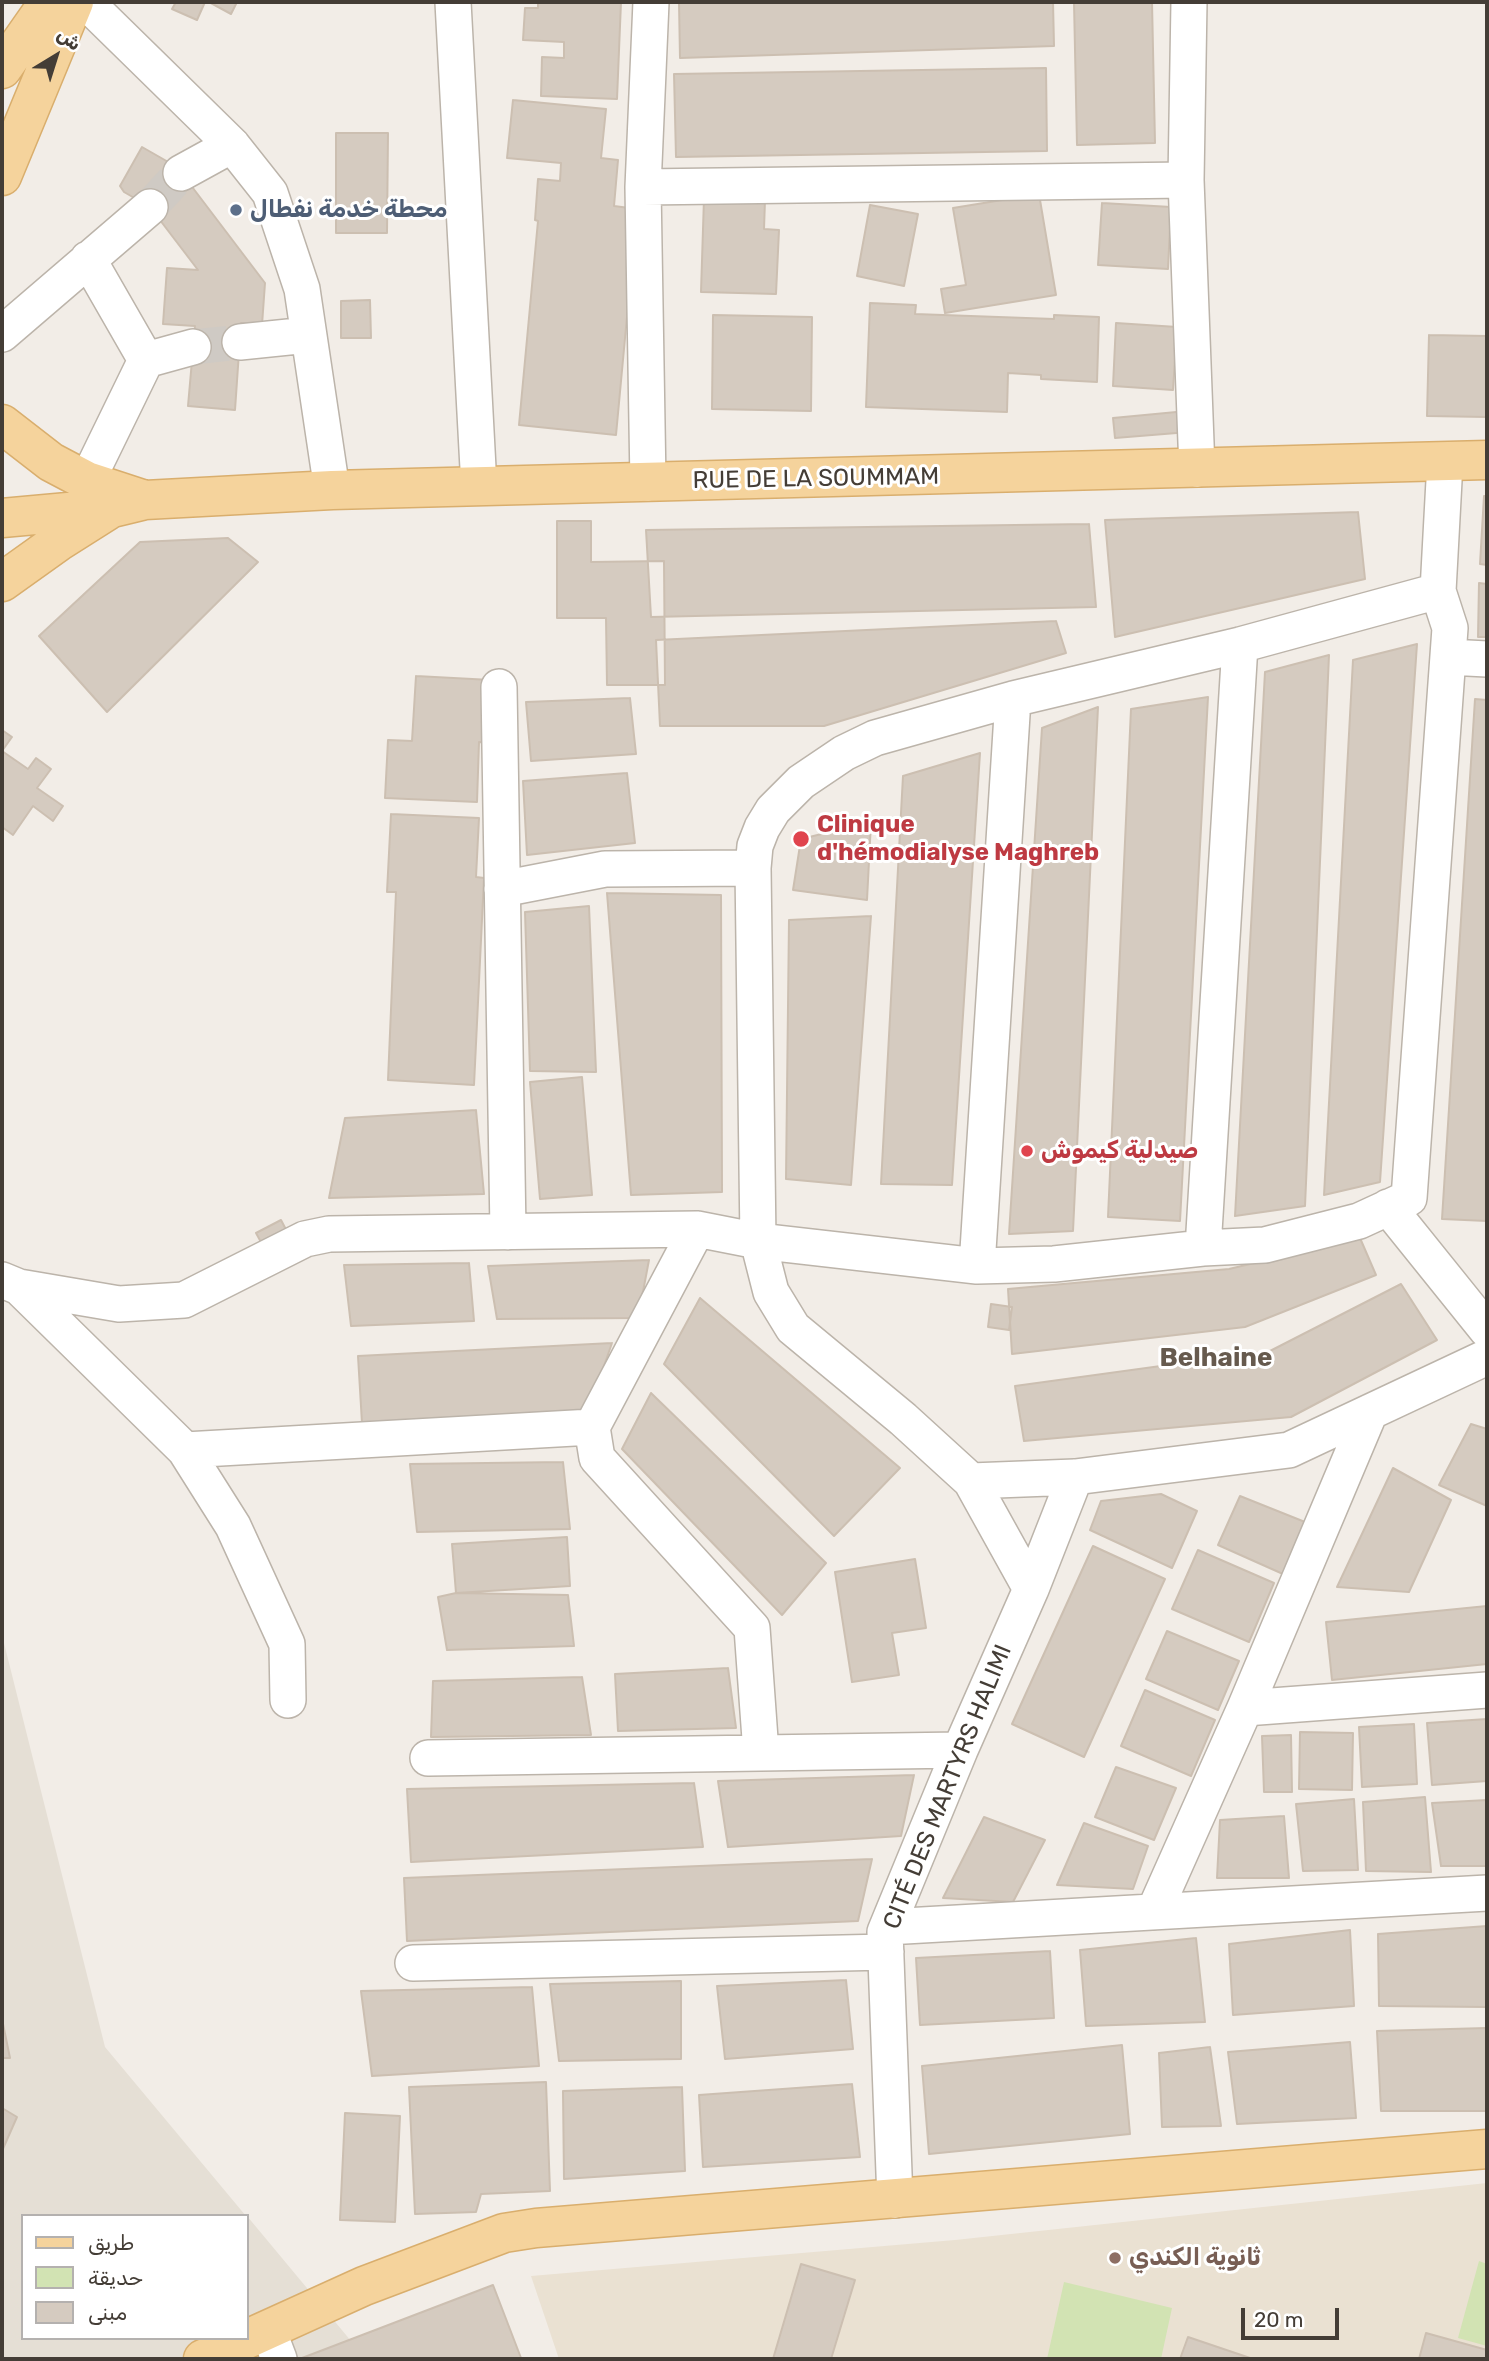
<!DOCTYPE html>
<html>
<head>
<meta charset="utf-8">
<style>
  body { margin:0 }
  #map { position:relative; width:1489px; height:2361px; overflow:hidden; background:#f2ede7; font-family:Rubik,Vazirmatn,sans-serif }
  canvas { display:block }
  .frame { position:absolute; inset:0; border:4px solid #443d36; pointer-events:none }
  .legend { position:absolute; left:21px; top:2214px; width:228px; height:126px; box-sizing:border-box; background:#fff; border:2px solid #b4b1af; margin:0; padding:9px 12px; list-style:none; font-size:21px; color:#443d36 }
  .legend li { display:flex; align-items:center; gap:14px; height:35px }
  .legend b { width:35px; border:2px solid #b4b1af }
  .north { position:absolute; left:21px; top:21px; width:70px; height:70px; -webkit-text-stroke:5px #fff; paint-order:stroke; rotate:38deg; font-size:19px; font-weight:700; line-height:28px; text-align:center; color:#443d36 }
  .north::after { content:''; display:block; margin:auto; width:24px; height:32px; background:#443d36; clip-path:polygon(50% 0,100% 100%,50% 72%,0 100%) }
  .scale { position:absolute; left:1241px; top:2308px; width:98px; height:32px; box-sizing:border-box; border:4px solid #443d36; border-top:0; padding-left:9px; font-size:21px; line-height:24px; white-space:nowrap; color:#443d36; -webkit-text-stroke:5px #fff; paint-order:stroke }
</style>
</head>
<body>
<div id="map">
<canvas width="1489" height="2361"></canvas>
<div class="frame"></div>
<ul class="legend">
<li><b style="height:9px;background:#f5d39c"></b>طريق</li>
<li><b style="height:19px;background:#d2e3b3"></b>حديقة</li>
<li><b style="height:19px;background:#d5cbc0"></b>مبنى</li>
</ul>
<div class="north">ش</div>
<div class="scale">20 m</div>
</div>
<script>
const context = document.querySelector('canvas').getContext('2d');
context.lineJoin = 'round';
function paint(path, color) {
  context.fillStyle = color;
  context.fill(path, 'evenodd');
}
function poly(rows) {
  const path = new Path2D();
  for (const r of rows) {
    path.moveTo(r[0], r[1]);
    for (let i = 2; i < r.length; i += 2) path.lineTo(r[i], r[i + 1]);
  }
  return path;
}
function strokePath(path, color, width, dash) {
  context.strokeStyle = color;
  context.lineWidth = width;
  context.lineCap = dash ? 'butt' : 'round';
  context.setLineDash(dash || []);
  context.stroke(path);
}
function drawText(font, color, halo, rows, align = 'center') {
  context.font = font + ' Rubik,Vazirmatn,sans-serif';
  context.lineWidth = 6;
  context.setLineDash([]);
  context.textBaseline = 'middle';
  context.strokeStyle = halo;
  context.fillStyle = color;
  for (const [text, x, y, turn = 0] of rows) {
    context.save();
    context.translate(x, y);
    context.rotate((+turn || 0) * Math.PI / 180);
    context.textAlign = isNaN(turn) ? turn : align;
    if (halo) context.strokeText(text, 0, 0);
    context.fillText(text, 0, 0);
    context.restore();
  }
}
paint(poly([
  [2,1635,105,2047,246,2216,23,2216,23,2338,247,2338,247,2216,366,2359,2,2359]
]), '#e5dfd5');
paint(poly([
  [1487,2183,1487,2359,559,2359,531,2276,955,2240]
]), '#eae1d2');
paint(poly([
  [1479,2261,1487,2264,1487,2346,1458,2338],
  [1064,2282,1172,2308,1161,2359,1047,2359]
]), '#d2e3b3');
const building = poly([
  [176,2,205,2,197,20,172,9,176,2],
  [209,2,237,2,231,14,209,2],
  [538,2,621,2,617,99,541,96,542,57,564,58,564,42,523,40,525,8,538,8,538,2],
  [679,2,1053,2,1054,46,680,58,679,2],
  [1074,2,1152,2,1155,143,1077,145,1074,2],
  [1046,68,1047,151,676,157,674,74,1046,68],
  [513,100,606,109,601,158,618,160,614,206,637,209,616,435,519,425,538,221,535,220,538,179,560,181,561,163,507,158,513,100],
  [336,133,388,133,387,233,336,233,336,133],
  [142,147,177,167,265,283,262,325,241,323,235,410,188,406,195,326,163,324,167,268,198,270,150,207,124,192,120,186,142,147],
  [1039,194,1056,295,945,313,941,289,966,285,953,208,1039,194],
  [704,198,765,200,764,229,779,230,776,294,701,292,704,198],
  [1102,203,1171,207,1168,269,1098,265,1102,203],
  [870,205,918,214,904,286,857,276,870,205],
  [370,300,371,338,341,338,341,301,370,300],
  [870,303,916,305,915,314,1054,319,1054,315,1099,317,1097,382,1041,379,1041,375,1008,373,1007,412,866,407,870,303],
  [713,315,812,317,811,411,712,409,713,315],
  [1116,323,1177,327,1173,390,1113,386,1116,323],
  [1429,335,1487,336,1487,417,1427,416,1429,335],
  [1187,411,1189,432,1115,438,1113,418,1187,411],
  [1484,496,1487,496,1487,565,1480,564,1484,496],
  [1358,512,1365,579,1115,637,1105,520,1358,512],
  [557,521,591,521,591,562,664,561,665,685,607,685,606,618,557,618,557,521],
  [1089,524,1096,607,651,617,646,530,1089,524],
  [228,538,258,562,107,712,39,636,140,542,228,538],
  [1479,583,1487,584,1487,637,1478,637,1479,583],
  [1056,621,1066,653,824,726,660,726,656,640,1056,621],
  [1417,644,1380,1182,1324,1195,1353,660,1417,644],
  [1329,655,1305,1206,1235,1216,1265,672,1329,655],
  [416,676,491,680,488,743,479,742,477,802,385,798,388,740,412,741,416,676],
  [1208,697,1180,1221,1108,1217,1131,709,1208,697],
  [630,698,636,754,531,761,526,702,630,698],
  [1475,699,1487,700,1487,1221,1442,1219,1475,699],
  [1098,707,1073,1231,1009,1234,1042,728,1098,707],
  [2,730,12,737,2,751,28,769,36,758,51,769,37,788,63,806,53,821,33,806,13,835,2,827,2,730],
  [980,753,952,1185,881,1184,903,776,980,753],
  [627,773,635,843,527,855,523,781,627,773],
  [391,814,479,818,476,877,484,878,474,1085,388,1080,396,892,387,892,391,814],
  [871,822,867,900,793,890,801,839,871,822],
  [607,893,721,895,722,1192,631,1195,607,893],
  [589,906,596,1072,530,1071,525,912,589,906],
  [871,916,851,1185,786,1179,789,920,871,916],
  [582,1077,592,1195,540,1199,530,1082,582,1077],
  [476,1110,484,1194,329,1198,345,1118,476,1110],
  [281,1220,292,1241,268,1255,256,1233,281,1220],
  [1360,1238,1376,1275,1245,1327,1012,1354,1008,1289,1229,1269,1360,1238],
  [649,1260,638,1318,497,1319,488,1266,649,1260],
  [469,1263,474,1321,351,1326,344,1265,469,1263],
  [1401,1284,1437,1340,1291,1417,1024,1441,1015,1386,1270,1351,1401,1284],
  [700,1298,900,1468,834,1536,664,1364,700,1298],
  [991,1304,1012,1307,1009,1330,988,1327,991,1304],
  [612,1343,588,1412,362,1423,358,1356,612,1343],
  [651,1393,826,1563,782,1615,622,1449,651,1393],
  [1471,1424,1487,1429,1487,1506,1439,1485,1471,1424],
  [563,1462,570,1529,417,1532,410,1464,563,1462],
  [1393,1468,1451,1500,1409,1592,1337,1587,1393,1468],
  [1161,1494,1197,1511,1172,1568,1090,1530,1101,1501,1161,1494],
  [1240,1496,1305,1522,1283,1574,1218,1545,1240,1496],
  [567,1537,570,1586,456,1593,452,1544,567,1537],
  [1093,1546,1165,1579,1084,1757,1012,1724,1093,1546],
  [1198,1550,1274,1583,1249,1642,1172,1609,1198,1550],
  [915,1559,926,1628,892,1633,899,1675,852,1682,835,1572,915,1559],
  [456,1593,568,1595,574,1646,447,1650,438,1597,456,1593],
  [1487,1606,1487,1664,1332,1680,1326,1622,1487,1606],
  [1167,1631,1239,1661,1218,1710,1146,1679,1167,1631],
  [728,1668,736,1728,618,1731,615,1674,728,1668],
  [582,1677,591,1735,431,1737,433,1681,582,1677],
  [1145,1690,1215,1720,1191,1776,1121,1746,1145,1690],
  [1487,1719,1487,1781,1432,1785,1427,1723,1487,1719],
  [1414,1724,1417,1784,1362,1787,1359,1727,1414,1724],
  [1300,1732,1353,1733,1352,1790,1299,1789,1300,1732],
  [1291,1735,1292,1792,1264,1792,1262,1736,1291,1735],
  [1116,1767,1176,1788,1154,1840,1095,1817,1116,1767],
  [914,1775,901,1836,728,1847,718,1781,914,1775],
  [694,1783,703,1847,411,1862,407,1789,694,1783],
  [1425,1797,1431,1872,1366,1871,1363,1802,1425,1797],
  [1354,1799,1358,1870,1303,1871,1296,1804,1354,1799],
  [1487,1800,1487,1866,1441,1866,1432,1803,1487,1800],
  [1284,1816,1289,1878,1217,1878,1220,1820,1284,1816],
  [984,1817,1045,1840,1013,1902,943,1898,984,1817],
  [1084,1823,1148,1846,1133,1889,1057,1885,1084,1823],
  [872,1859,858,1921,407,1941,404,1878,872,1859],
  [1487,1926,1487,2007,1379,2006,1378,1934,1487,1926],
  [1350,1930,1354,2006,1233,2015,1229,1944,1350,1930],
  [1196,1938,1205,2022,1086,2026,1080,1950,1196,1938],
  [1050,1951,1054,2018,920,2025,916,1958,1050,1951],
  [846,1980,853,2049,725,2059,717,1986,846,1980],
  [681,1981,681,2059,559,2061,550,1984,681,1981],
  [532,1987,539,2066,372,2076,361,1991,532,1987],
  [2,2019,10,2058,2,2058,2,2019],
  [1487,2028,1487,2111,1381,2111,1377,2031,1487,2028],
  [1350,2042,1356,2118,1237,2124,1228,2052,1350,2042],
  [1122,2045,1130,2134,929,2154,922,2066,1122,2045],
  [1210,2047,1221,2126,1162,2127,1159,2053,1210,2047],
  [546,2082,550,2191,481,2194,476,2212,415,2214,409,2087,546,2082],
  [852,2084,860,2157,703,2167,699,2095,852,2084],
  [682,2087,685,2171,564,2179,563,2091,682,2087],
  [2,2108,17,2117,2,2151,2,2108],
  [345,2113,400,2116,395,2222,340,2220,345,2113],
  [801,2264,855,2280,831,2359,773,2359,801,2264],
  [493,2285,521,2358,302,2358,493,2285],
  [1426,2333,1487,2350,1487,2359,1419,2359,1426,2333],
  [1188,2337,1253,2359,1180,2359,1188,2337]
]);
paint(building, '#d5cbc0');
strokePath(building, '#ccbfb1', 2);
strokePath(poly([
  [150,207,181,173],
  [193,347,240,342]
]), '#cfcac4', 35, [35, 18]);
const minor = poly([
  [86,2,232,145,270,193,302,289,332,490],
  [453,2,479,487],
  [1189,2,1186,180,1197,469],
  [181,173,232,145],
  [643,187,1186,180],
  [88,259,146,360],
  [2,334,150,207],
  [240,342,308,335],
  [87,481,146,360,193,347],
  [648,483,643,187,651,2],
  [1448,657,1487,659],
  [499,687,508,1232],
  [502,889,605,869,753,868],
  [1388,1207,1487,1330],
  [697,1229,592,1427,597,1458,752,1628,761,1753],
  [1203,1248,1240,645],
  [977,1266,1013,699],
  [2,1280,19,1287,119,1304,184,1300,305,1239,329,1234,697,1229,758,1241,977,1266,1054,1264,1203,1248,1265,1245,1359,1221,1409,1198,1450,628,1438,591,1445,462],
  [19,1287,185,1450,233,1526,287,1644,288,1700],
  [185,1450,592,1427],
  [971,1481,1075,1477,1289,1450,1487,1357],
  [1031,1589,971,1481,903,1419,793,1328,771,1292,758,1241,753,868,755,846,762,828,773,810,801,782,844,753,875,738,1013,699,1240,645,1438,591],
  [1245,1708,1487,1690],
  [428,1758,960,1750],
  [1154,1912,1245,1708,1370,1412],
  [887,1927,1487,1893],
  [413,1963,886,1952],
  [895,2200,885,1932,960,1750,1031,1589,1075,1477],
  [268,2330,279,2359]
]);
const major = poly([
  [2,69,49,2],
  [2,176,74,2],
  [2,424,51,462,87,481,142,499],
  [2,518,112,508,145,500,332,490,1487,460],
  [2,582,58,542,107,511],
  [203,2359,364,2286,504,2233,536,2228,1487,2149]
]);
strokePath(minor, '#bcb4aa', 38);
strokePath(major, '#d9ae6d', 41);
strokePath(minor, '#fff', 35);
strokePath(major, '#f5d39c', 38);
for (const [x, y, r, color] of [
  [236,210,7,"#5c6f8a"],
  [801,839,9,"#e0444e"],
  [1027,1151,7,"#e0444e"],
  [1115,2258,7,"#8d6e63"]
]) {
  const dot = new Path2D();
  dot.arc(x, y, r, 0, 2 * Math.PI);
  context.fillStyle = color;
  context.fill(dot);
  strokePath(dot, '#fff', 2.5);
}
drawText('bold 24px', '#4e5e75', '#fff', [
  ["محطة خدمة نفطال",250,210]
], 'left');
drawText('24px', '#443d36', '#fff', [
  ["RUE DE LA SOUMMAM",816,479,-1],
  ["CITÉ DES MARTYRS HALIMI",948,1787,-68]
]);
drawText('bold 24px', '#be3a42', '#fff', [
  ["Clinique",817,825],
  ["d'hémodialyse Maghreb",817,853],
  ["صيدلية كيموش",1041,1151]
], 'left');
drawText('bold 24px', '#785e54', '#fff', [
  ["ثانوية الكندي",1129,2258]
], 'left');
drawText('bold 26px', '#665a4e', '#fff', [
  ["Belhaine",1216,1358]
]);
</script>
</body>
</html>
